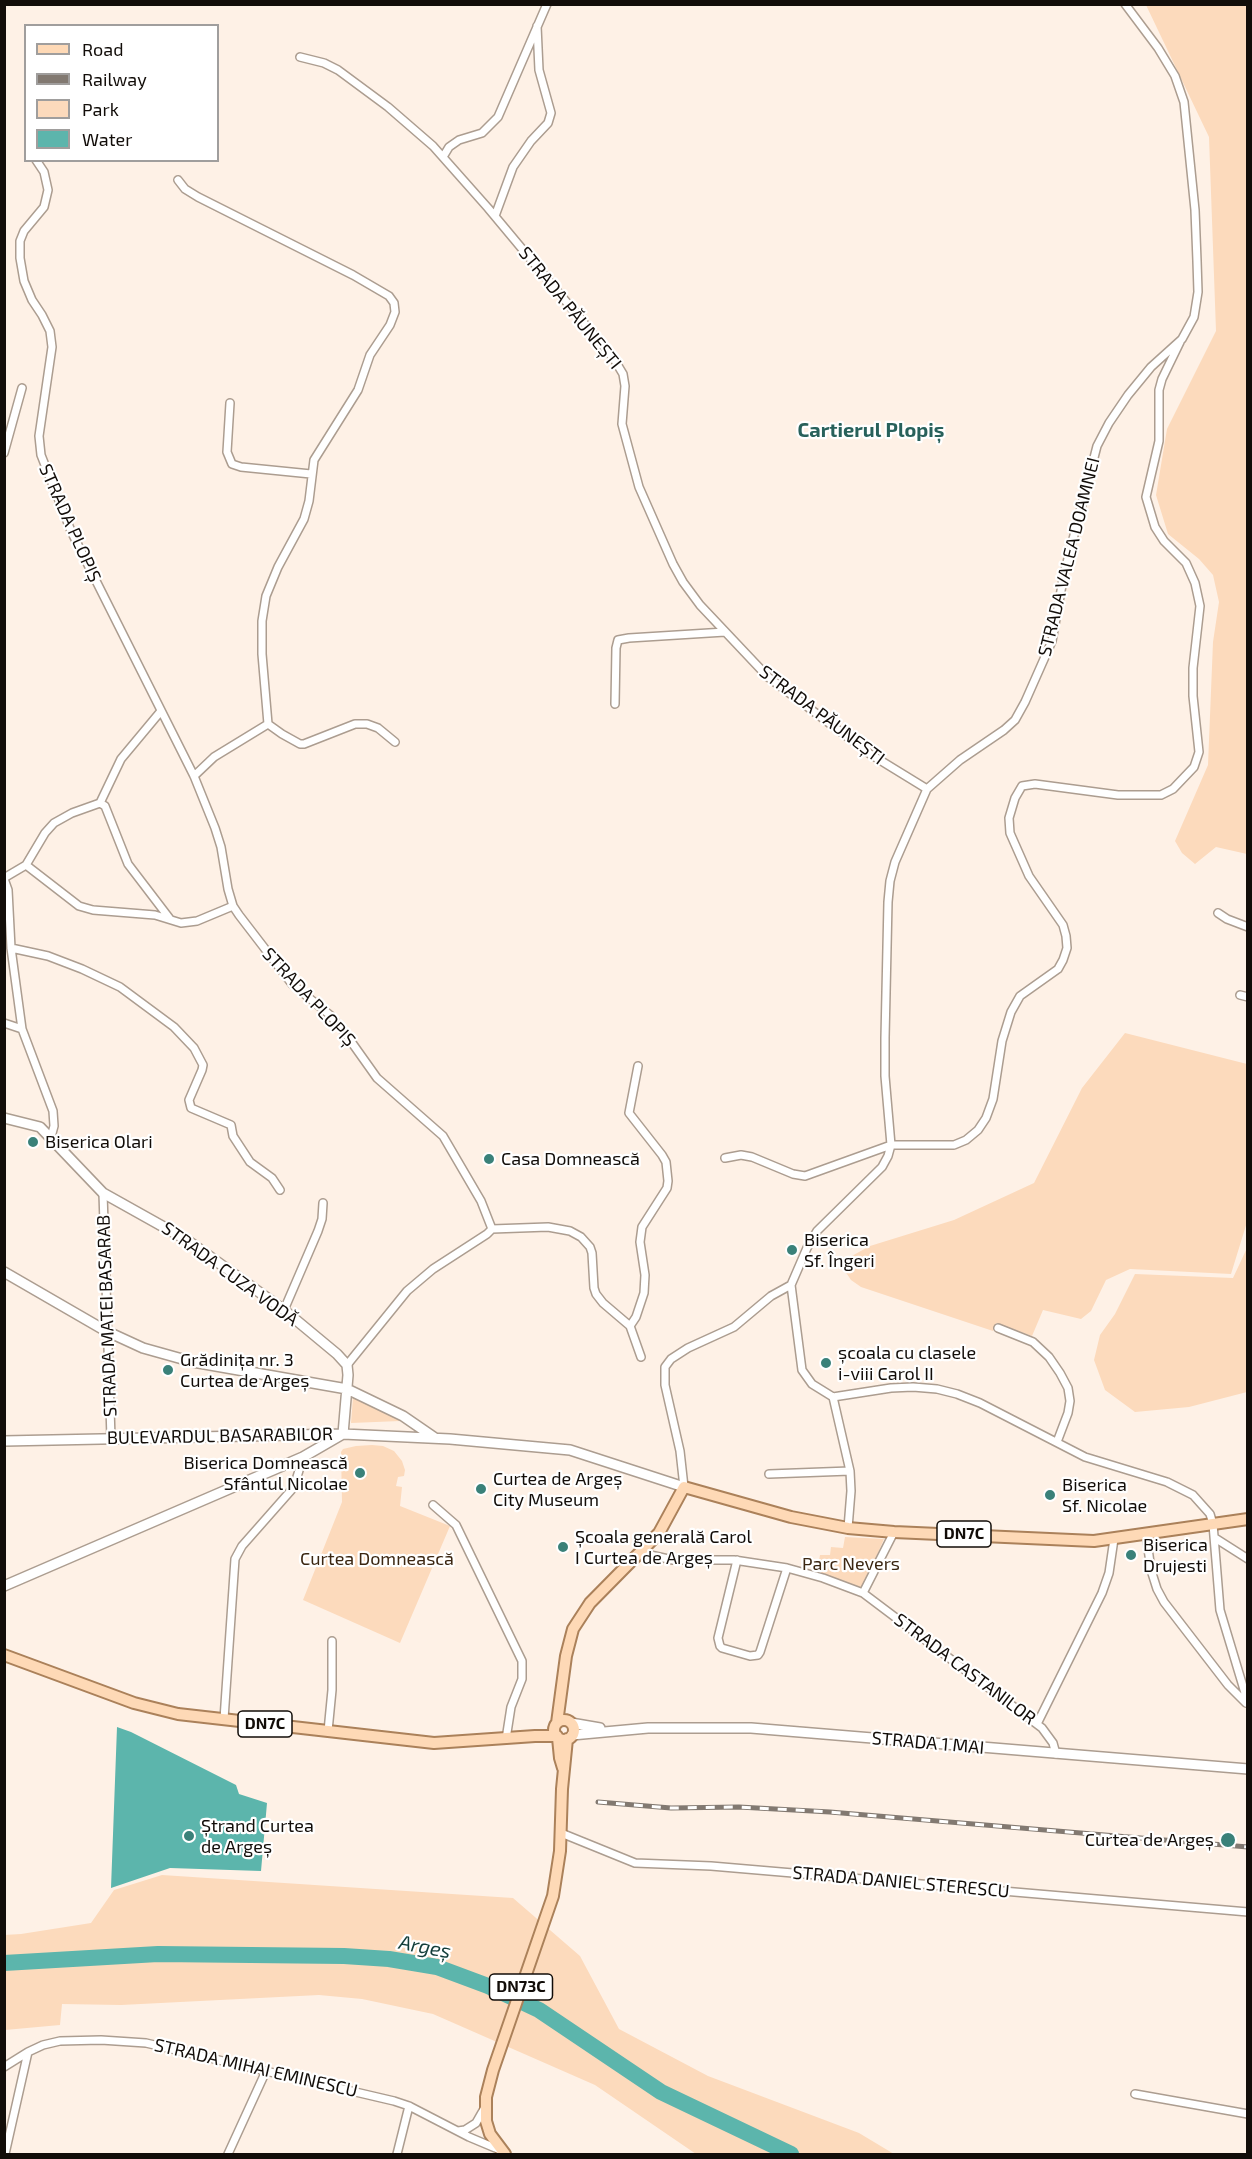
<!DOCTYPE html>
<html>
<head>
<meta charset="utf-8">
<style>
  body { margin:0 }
  #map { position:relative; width:1252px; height:2159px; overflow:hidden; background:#fef1e6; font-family:"Exo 2",sans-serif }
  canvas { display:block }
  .frame { position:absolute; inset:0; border:6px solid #120d09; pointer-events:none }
  .legend { position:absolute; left:24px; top:24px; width:195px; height:138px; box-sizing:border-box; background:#fff; border:2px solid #a09e9d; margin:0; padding:8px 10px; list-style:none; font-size:18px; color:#120d09 }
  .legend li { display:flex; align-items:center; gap:12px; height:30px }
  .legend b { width:30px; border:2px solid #a09e9d }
</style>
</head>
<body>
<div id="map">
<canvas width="1252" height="2159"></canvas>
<div class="frame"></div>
<ul class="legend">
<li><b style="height:8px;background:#fed9b6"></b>Road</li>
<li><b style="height:8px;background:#827971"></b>Railway</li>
<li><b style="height:16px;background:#fcdabc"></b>Park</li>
<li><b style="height:16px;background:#5cb5ac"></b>Water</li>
</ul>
</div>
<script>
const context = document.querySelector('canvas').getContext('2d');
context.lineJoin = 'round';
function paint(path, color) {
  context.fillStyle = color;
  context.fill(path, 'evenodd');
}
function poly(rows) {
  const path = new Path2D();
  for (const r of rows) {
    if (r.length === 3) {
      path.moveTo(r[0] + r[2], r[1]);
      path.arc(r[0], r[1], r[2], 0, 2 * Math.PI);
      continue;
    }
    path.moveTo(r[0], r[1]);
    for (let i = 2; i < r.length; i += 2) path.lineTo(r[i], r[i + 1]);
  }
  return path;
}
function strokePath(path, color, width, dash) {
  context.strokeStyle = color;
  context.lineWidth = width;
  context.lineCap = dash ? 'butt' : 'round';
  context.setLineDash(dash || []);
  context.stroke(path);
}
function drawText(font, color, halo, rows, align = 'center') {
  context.font = font + ' "Exo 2",sans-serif';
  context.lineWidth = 4.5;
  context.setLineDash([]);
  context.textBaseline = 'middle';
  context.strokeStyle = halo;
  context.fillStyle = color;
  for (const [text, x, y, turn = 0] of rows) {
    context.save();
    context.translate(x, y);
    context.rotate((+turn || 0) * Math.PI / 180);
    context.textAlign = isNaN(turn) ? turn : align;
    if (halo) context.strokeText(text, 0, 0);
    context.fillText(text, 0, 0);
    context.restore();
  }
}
paint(poly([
  [1146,5,1247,5,1247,854,1216,847,1195,864,1182,853,1175,841,1208,765,1213,642,1219,602,1213,575,1199,559,1168,534,1156,495,1167,429,1216,331,1209,137],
  [1125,1033,1247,1064,1247,1222,1231,1274,1130,1269,1106,1280,1091,1311,1081,1319,1043,1310,1032,1336,996,1323,993,1331,861,1287,851,1280,845,1271,848,1258,870,1246,954,1220,1034,1183,1082,1088],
  [1247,1248,1247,1392,1189,1407,1135,1412,1105,1390,1094,1360,1100,1335,1115,1314,1135,1274,1233,1278],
  [353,1397,399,1417,400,1421,351,1423],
  [372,1445,383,1446,394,1451,402,1461,405,1470,404,1476,398,1477,396,1486,402,1487,400,1506,450,1526,400,1643,303,1600,342,1502,341,1452,343,1449,356,1446],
  [845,1537,884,1539,862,1590,817,1572,820,1555,830,1555,831,1547,843,1548],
  [162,1875,513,1898,580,1956,619,2029,708,2076,859,2133,894,2154,696,2154,595,2085,433,2014,362,1999,319,1995,121,2005,62,2004,60,2025,5,2030,4,1935,21,1934,91,1923,114,1890]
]), '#fcdabc');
paint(poly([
  [117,1727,131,1732,236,1785,239,1794,267,1803,261,1871,170,1868,111,1888]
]), '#5cb5ac');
strokePath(poly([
  [4,1963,158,1954,344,1956,389,1959,437,1967,488,1986,539,2010,661,2092,791,2154]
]), '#5cb5ac', 16);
const street = poly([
  [300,57,324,63,338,70,388,107,433,146,488,208,614,359,623,374,625,386,622,424,639,487,673,564,683,582,700,605,768,677,870,754,927,789],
  [443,157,449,147,459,140,482,133,498,117,547,4],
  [36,160,44,172,48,190,44,207,24,231,20,241,20,258,24,281,32,300,42,315,50,331,52,347,39,436,41,455,71,531,194,776,215,828,221,847,228,889,233,906,239,915,292,984,330,1015,345,1033,377,1078,443,1136,481,1201,492,1229],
  [178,180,185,189,198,197,353,275,389,296,394,303,395,312,390,325,370,355,358,390,314,460,309,501,304,519,278,567,266,596,262,621,262,654,268,724,282,734,300,744,304,744,355,724,367,724,378,728,395,742],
  [495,216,513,167,531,141,548,123,551,113,539,70,537,26],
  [230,403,227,452,232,464,241,467,311,474],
  [4,453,22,388],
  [615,704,616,648,618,640,629,638,725,632],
  [194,776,214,757,268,724],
  [100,803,121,759,161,711],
  [26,865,45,833,54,823,72,813,100,803,105,806,128,864,170,919],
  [4,878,26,865,79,906,93,910,155,915,181,923,197,921,233,906],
  [4,879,8,890,11,948,22,1029,53,1111,54,1126,51,1137],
  [1218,913,1227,919,1248,927],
  [11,948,48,956,82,969,120,987,174,1027,194,1048,203,1065,202,1070,189,1100,191,1108,231,1125,233,1136,250,1162,272,1178,280,1190],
  [1240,995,1248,997],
  [4,1023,22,1029],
  [725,1158,741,1155,752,1157,793,1174,805,1176,891,1145,954,1145,966,1140,978,1130,986,1118,993,1099,1002,1041,1011,1012,1020,996,1058,969,1063,960,1067,948,1066,936,1063,925,1029,876,1010,833,1009,818,1015,798,1022,786,1035,784,1118,795,1161,795,1173,789,1194,767,1199,752,1193,696,1193,668,1200,606,1195,583,1186,563,1164,541,1155,527,1146,497,1159,441,1159,390,1162,379,1180,342],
  [103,1193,111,1438],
  [284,1310,318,1231,322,1219,323,1203],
  [630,1326,636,1317,644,1293,645,1275,640,1242,642,1227,667,1188,668,1181,666,1162,662,1155,629,1113,638,1066],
  [998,1328,1033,1342,1049,1357,1060,1373,1068,1388,1070,1401,1068,1413,1057,1442],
  [347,1365,407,1291,433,1269,487,1234,492,1229,548,1227,570,1231,581,1237,590,1247,592,1253,594,1288,596,1294,603,1303,630,1326,641,1357],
  [833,1397,812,1384,802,1370,791,1285,807,1248,817,1231,882,1167,888,1156,891,1145,885,1076,885,1038,888,902,890,881,895,862,927,789,960,760,1004,730,1015,720,1025,702,1052,641,1064,574,1097,446,1109,423,1128,395,1151,367,1182,339,1194,317,1198,292,1197,261,1195,210,1184,102,1175,76,1158,48,1125,4],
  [833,1397,891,1388,913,1387,937,1389,957,1394,980,1403,1085,1457,1167,1482,1193,1495,1210,1514,1213,1524,1220,1610,1248,1703],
  [833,1397,850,1471,851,1491,848,1528],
  [769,1474,850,1471],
  [684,1487,680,1451,665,1385,665,1367,671,1359,688,1348,734,1327,771,1296,791,1285],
  [433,1505,456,1525,522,1661,522,1679,511,1707,506,1739],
  [1146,1534,1151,1570,1157,1589,1164,1602,1228,1685,1246,1703],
  [1215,1538,1248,1559],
  [641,1553,673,1560,734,1560,787,1568,823,1578,863,1593,1042,1728,1053,1743,1056,1754],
  [737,1560,718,1638,720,1646,722,1648,750,1656,758,1655,760,1652,787,1568],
  [863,1593,894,1532],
  [224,1719,235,1559,242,1546,294,1487,303,1457],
  [1037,1724,1102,1593,1109,1573,1114,1539],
  [328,1731,332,1690,332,1641],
  [561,1833,635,1863,711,1866,1248,1912],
  [4,2067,28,2052,43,2045,60,2041,101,2040,146,2043,394,2101,409,2106,469,2137,500,2150],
  [1135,2094,1248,2114],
  [458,2131,465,2130,476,2123,484,2109],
  [5,2154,28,2052],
  [228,2154,266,2071],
  [397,2154,409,2106]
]);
const secondary = poly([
  [4,1118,40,1127,103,1193,187,1240,284,1310,337,1354,347,1365,348,1375,343,1434],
  [4,1272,106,1331,143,1348,193,1362,347,1389,403,1416,435,1438],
  [4,1441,343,1434,450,1439,570,1450,684,1487],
  [4,1586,303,1457,341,1435],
  [571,1723,600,1728],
  [572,1735,648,1728,751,1728,1248,1769]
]);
const primary = poly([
  [4,1655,134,1703,178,1714,434,1743,535,1736,557,1736],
  [564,1730,10],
  [557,1723,566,1656,573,1629,590,1603,659,1533,684,1487,791,1517,848,1528,894,1532,1094,1541,1248,1519],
  [558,1738,560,1758,563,1768],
  [505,2154,490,2134,486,2121,486,2097,493,2070,553,1896,560,1851,562,1789,567,1739]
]);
strokePath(street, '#ac9d90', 10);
strokePath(secondary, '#ac9d90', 12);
strokePath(primary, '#ab815a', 14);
strokePath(street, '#fff', 7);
strokePath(secondary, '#fff', 9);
strokePath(primary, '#fed9b6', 10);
const rail = poly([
  [598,1802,671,1808,739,1807,830,1812,1248,1847]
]);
strokePath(rail, '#827971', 5);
strokePath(rail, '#fff', 3, [9]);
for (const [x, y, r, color] of [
  [33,1142,6,"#3a8179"],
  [489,1159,6,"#3a8179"],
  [792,1250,6,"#3a8179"],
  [826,1363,6,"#3a8179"],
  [168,1370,6,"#3a8179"],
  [360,1473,6,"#3a8179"],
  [481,1489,6,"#3a8179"],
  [1050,1495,6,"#3a8179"],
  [563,1547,6,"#3a8179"],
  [1131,1555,6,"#3a8179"],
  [189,1836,6,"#3a8179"],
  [1228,1840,8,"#3a8179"]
]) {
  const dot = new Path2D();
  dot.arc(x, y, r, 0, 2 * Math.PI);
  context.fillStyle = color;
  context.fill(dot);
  strokePath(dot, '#fff', 2);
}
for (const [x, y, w] of [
  [964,1534,54],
  [265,1724,54],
  [521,1987,63]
]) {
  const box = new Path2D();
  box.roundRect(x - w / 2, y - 13, w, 26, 4.5);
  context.fillStyle = '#fff';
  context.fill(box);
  strokePath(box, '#120d09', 1.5);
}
drawText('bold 16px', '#120d09', null, [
  ["DN7C",964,1534],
  ["DN7C",265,1724],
  ["DN73C",521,1987]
]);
drawText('18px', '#120d09', '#fff', [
  ["STRADA PĂUNEȘTI",570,308,51],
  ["STRADA PLOPIȘ",70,523,66],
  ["STRADA VALEA DOAMNEI",1069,557,-76],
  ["STRADA PĂUNEȘTI",822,715,37],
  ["STRADA PLOPIȘ",309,997,47],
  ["STRADA CUZA VODĂ",230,1274,36],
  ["STRADA MATEI BASARAB",107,1316,-92],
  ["BULEVARDUL BASARABILOR",220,1436,-1],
  ["STRADA CASTANILOR",965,1669,37],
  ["STRADA 1 MAI",928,1743,5],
  ["STRADA DANIEL STERESCU",901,1882,5],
  ["STRADA MIHAI EMINESCU",256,2068,13]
]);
drawText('18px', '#120d09', '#fff', [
  ["Biserica Olari",45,1142],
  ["Casa Domnească",501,1159],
  ["Biserica",804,1240],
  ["Sf. Îngeri",804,1261],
  ["școala cu clasele",838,1353],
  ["i-viii Carol II",838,1374],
  ["Grădinița nr. 3",180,1360],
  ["Curtea de Argeș",180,1381],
  ["Biserica Domnească",348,1463,"right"],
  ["Sfântul Nicolae",348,1484,"right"],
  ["Curtea de Argeș",493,1479],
  ["City Museum",493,1500],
  ["Biserica",1062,1485],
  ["Sf. Nicolae",1062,1506],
  ["Școala generală Carol",575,1537],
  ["I Curtea de Argeș",575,1558],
  ["Biserica",1143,1545],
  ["Drujesti",1143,1566],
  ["Ștrand Curtea",201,1826],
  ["de Argeș",201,1847],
  ["Curtea de Argeș",1214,1840,"right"]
], 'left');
drawText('18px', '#3b2611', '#fff', [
  ["Curtea Domnească",377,1559],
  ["Parc Nevers",851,1564]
]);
drawText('bold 20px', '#28615b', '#fff', [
  ["Cartierul Plopiș",871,430]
]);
drawText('italic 20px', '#123d39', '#fff', [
  ["Argeș",425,1947,11]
]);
</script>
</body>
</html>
